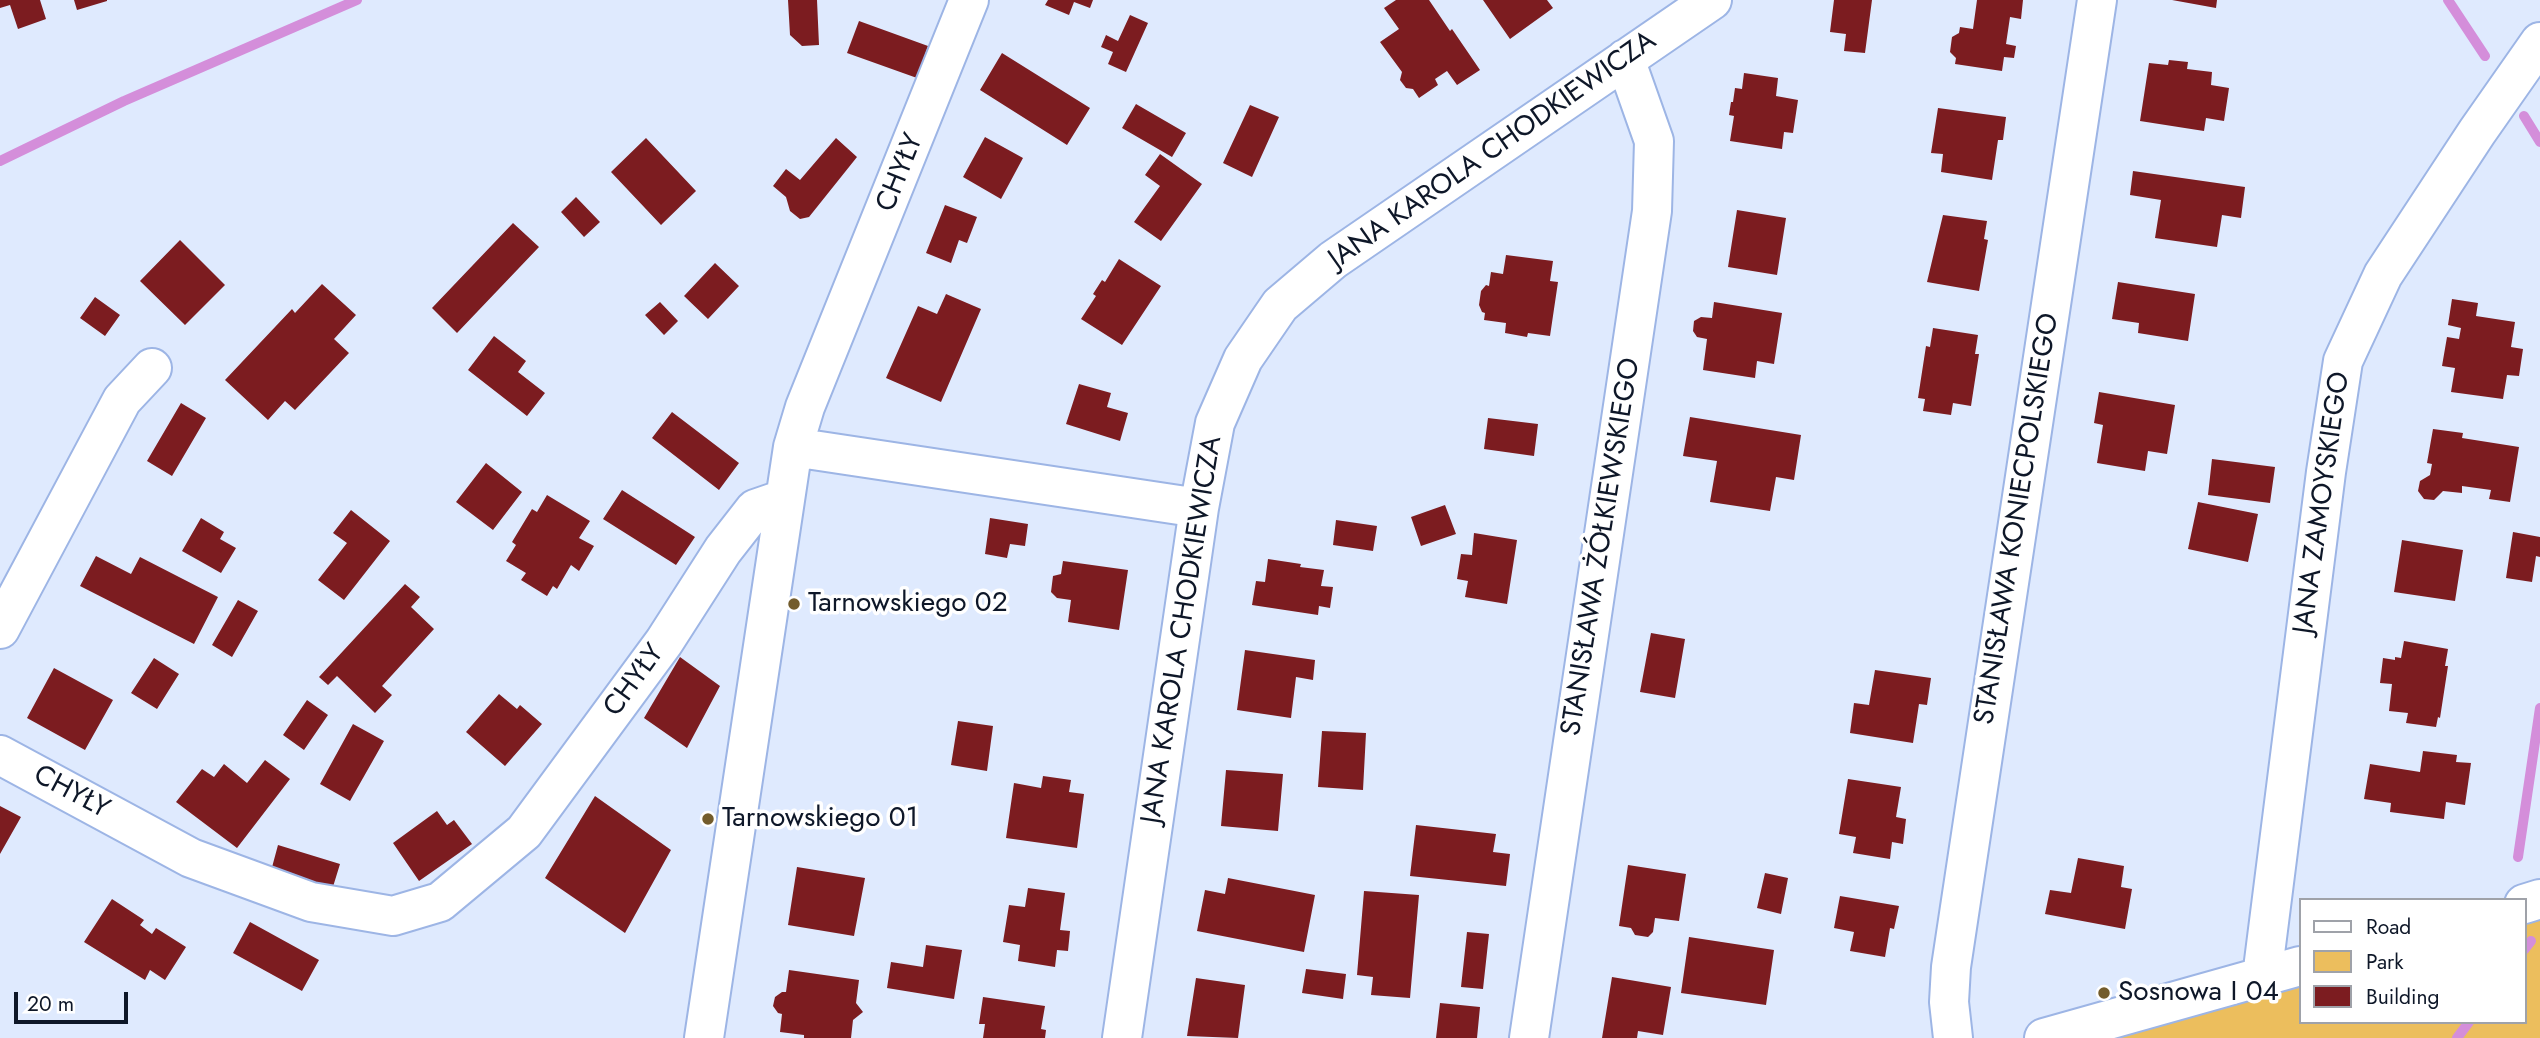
<!DOCTYPE html>
<html>
<head>
<meta charset="utf-8">
<style>
  body { margin:0 }
  #map { position:relative; width:2540px; height:1038px; overflow:hidden; background:#dfeafe; font-family:Jost,sans-serif }
  canvas { display:block }
  .legend { position:absolute; left:2299px; top:898px; width:228px; height:126px; box-sizing:border-box; background:#fff; border:2px solid #9fa2a9; margin:0; padding:9px 12px; list-style:none; font-size:21px; color:#0e1728 }
  .legend li { display:flex; align-items:center; gap:14px; height:35px }
  .legend b { width:35px; border:2px solid #9fa2a9 }
  .scale { position:absolute; left:14px; top:992px; width:114px; height:32px; box-sizing:border-box; border:4px solid #0e1728; border-top:0; padding-left:9px; font-size:21px; line-height:24px; white-space:nowrap; color:#0e1728; -webkit-text-stroke:5px #fff; paint-order:stroke }
</style>
</head>
<body>
<div id="map">
<canvas width="2540" height="1038"></canvas>
<ul class="legend">
<li><b style="height:9px;background:#fff"></b>Road</li>
<li><b style="height:19px;background:#ecbe5d"></b>Park</li>
<li><b style="height:19px;background:#7c1c20"></b>Building</li>
</ul>
<div class="scale">20 m</div>
</div>
<script>
const context = document.querySelector('canvas').getContext('2d');
context.lineJoin = 'round';
function paint(path, color) {
  context.fillStyle = color;
  context.fill(path, 'evenodd');
}
function poly(rows) {
  const path = new Path2D();
  for (const r of rows) {
    path.moveTo(r[0], r[1]);
    for (let i = 2; i < r.length; i += 2) path.lineTo(r[i], r[i + 1]);
  }
  return path;
}
function strokePath(path, color, width, dash) {
  context.strokeStyle = color;
  context.lineWidth = width;
  context.lineCap = dash ? 'butt' : 'round';
  context.setLineDash(dash || []);
  context.stroke(path);
}
function drawText(font, color, halo, rows, align = 'center') {
  context.font = font + ' Jost,sans-serif';
  context.lineWidth = 7;
  context.setLineDash([]);
  context.textBaseline = 'middle';
  context.strokeStyle = halo;
  context.fillStyle = color;
  for (const [text, x, y, turn = 0] of rows) {
    context.save();
    context.translate(x, y);
    context.rotate((+turn || 0) * Math.PI / 180);
    context.textAlign = isNaN(turn) ? turn : align;
    if (halo) context.strokeText(text, 0, 0);
    context.fillText(text, 0, 0);
    context.restore();
  }
}
paint(poly([
  [2540,920,2540,1038,2119,1038,2300,987,2300,1022,2524,1022,2524,924]
]), '#ecbe5d');
strokePath(poly([
  [2448,0,2485,56],
  [2524,116,2540,142],
  [0,161,124,101,357,0],
  [2518,857,2540,708],
  [2524,950,2531,941],
  [2457,1038,2469,1022]
]), '#d48eda', 10);
paint(poly([
  [0,0,40,0,46,19,18,29,10,5,0,8],
  [74,0,107,0,107,1,77,10],
  [788,0,817,0,819,45,802,46,790,35],
  [1048,0,1093,0,1090,8,1074,2,1069,15,1045,5],
  [1396,0,1429,0,1450,31,1452,29,1480,70,1457,85,1447,71,1435,79,1438,85,1419,98,1413,89,1406,88,1400,80,1402,72,1380,42,1399,29,1384,8],
  [1483,0,1547,0,1553,8,1510,39],
  [1834,0,1872,0,1865,53,1844,51,1846,34,1830,32],
  [1977,0,2023,0,2021,19,2010,17,2006,44,2016,46,2014,58,2004,57,2002,71,1955,64,1956,58,1950,52,1952,37,1959,33,1960,27,1973,29],
  [2172,0,2217,0,2216,8],
  [1130,15,1148,23,1126,72,1108,64,1113,52,1101,47,1106,35,1118,41],
  [859,21,928,46,917,78,847,53],
  [1002,53,1090,108,1067,145,980,90],
  [2169,60,2188,62,2187,69,2212,72,2211,85,2229,88,2224,121,2206,118,2204,131,2140,121,2149,63,2168,65],
  [1744,73,1778,78,1776,96,1798,100,1793,133,1784,132,1782,149,1730,141,1734,116,1729,115,1731,102,1733,102,1735,88,1742,89],
  [1136,104,1186,133,1172,157,1122,128],
  [1250,105,1279,117,1252,177,1223,163],
  [1938,108,2006,117,2003,140,1998,140,1992,180,1941,172,1943,154,1931,153],
  [985,137,1023,158,1001,199,963,177],
  [646,138,696,191,661,225,611,172],
  [836,138,857,157,809,217,800,219,790,211,786,197,773,186,786,169,800,180],
  [1160,154,1202,184,1161,241,1134,222,1160,186,1145,175],
  [2133,171,2245,187,2241,218,2222,215,2217,247,2155,238,2161,200,2130,195],
  [576,197,600,222,584,237,561,212],
  [945,205,977,217,967,243,959,240,951,263,926,253],
  [1737,210,1786,218,1777,275,1728,267],
  [1943,215,1987,221,1984,239,1988,240,1979,291,1927,282],
  [513,223,539,247,457,333,432,308],
  [180,240,225,285,185,325,140,281],
  [1506,255,1553,261,1550,281,1558,282,1550,336,1528,333,1527,337,1505,333,1506,323,1484,320,1485,313,1482,312,1479,305,1481,291,1486,285,1489,286,1491,272,1503,274],
  [1119,259,1161,286,1122,345,1081,319,1096,296,1093,294,1102,280,1105,282],
  [715,263,739,286,708,319,684,296],
  [2118,282,2195,294,2188,341,2138,333,2139,323,2112,319],
  [322,284,356,315,334,339,349,353,295,410,285,401,268,420,225,380,292,309,295,313],
  [946,294,981,309,941,402,886,378,918,306,937,314],
  [95,297,120,315,105,336,80,318],
  [2452,299,2478,303,2476,316,2515,322,2511,347,2523,349,2519,376,2507,375,2503,399,2451,392,2455,368,2442,366,2447,337,2459,339,2461,328,2448,325],
  [660,302,678,321,664,335,645,315],
  [1714,302,1782,313,1774,364,1757,361,1755,378,1703,370,1707,339,1697,337,1693,331,1694,321,1701,317,1712,318],
  [1933,328,1978,335,1975,354,1979,354,1971,406,1953,403,1951,415,1923,411,1925,399,1918,398,1926,346,1930,347],
  [494,336,526,361,518,372,545,393,527,416,468,370],
  [1079,384,1111,393,1107,407,1128,413,1120,441,1066,424],
  [2099,392,2175,405,2167,454,2148,451,2145,471,2097,463,2103,425,2094,423],
  [181,403,206,418,172,476,147,461],
  [672,412,739,463,719,490,652,438],
  [1690,417,1801,435,1794,480,1776,477,1770,511,1710,502,1717,461,1683,456],
  [1488,418,1538,424,1534,456,1484,449],
  [2433,429,2463,433,2462,438,2519,447,2510,502,2489,499,2491,490,2462,486,2462,493,2443,491,2434,500,2424,499,2418,491,2420,481,2430,475,2432,464,2427,463],
  [2212,459,2275,467,2270,503,2208,495],
  [486,463,522,492,493,530,456,502],
  [622,490,695,537,676,565,603,519],
  [547,495,590,521,579,538,594,546,579,571,571,565,557,589,553,586,547,596,521,580,526,573,506,561,516,545,512,542,532,509,537,512],
  [2198,502,2258,514,2248,562,2188,549],
  [1445,505,1456,534,1421,546,1411,517],
  [351,510,390,541,344,600,318,580,347,543,333,533],
  [201,518,224,532,220,539,236,548,221,573,182,551],
  [990,518,1028,524,1025,546,1010,544,1007,558,985,554],
  [1336,520,1377,526,1373,551,1333,545],
  [2513,532,2540,537,2540,557,2536,556,2532,582,2506,578],
  [1474,533,1517,540,1507,604,1465,597,1468,581,1457,579,1461,554,1472,555],
  [2402,540,2463,550,2455,601,2394,592],
  [96,556,131,574,140,557,218,597,194,644,80,586],
  [1268,559,1301,564,1300,567,1324,570,1321,586,1333,587,1330,608,1319,606,1318,615,1252,605,1256,581,1265,582],
  [1063,561,1128,570,1119,630,1068,622,1071,600,1057,598,1051,592,1053,576,1061,574],
  [405,584,420,597,411,607,434,629,382,686,392,695,375,713,337,676,328,685,319,677],
  [238,600,258,611,232,657,212,645],
  [1651,633,1685,639,1675,698,1640,692],
  [2404,641,2448,649,2445,666,2448,666,2440,718,2438,717,2436,727,2406,723,2408,713,2389,711,2392,684,2380,683,2383,658,2395,660,2395,657,2401,658],
  [1245,650,1315,660,1313,680,1296,677,1291,718,1237,710],
  [680,657,720,686,687,748,644,718],
  [154,658,179,674,157,709,131,693],
  [54,668,113,700,85,750,27,718],
  [1875,670,1931,678,1927,705,1919,704,1913,743,1850,733,1854,703,1869,705],
  [499,694,517,709,520,705,542,724,505,766,466,732],
  [307,700,328,715,304,750,283,735],
  [958,721,993,726,987,771,951,765],
  [353,724,384,741,350,801,320,784],
  [1322,731,1366,733,1363,790,1318,787],
  [2423,751,2457,755,2456,762,2471,763,2465,805,2446,802,2444,819,2390,812,2391,803,2364,799,2370,764,2420,772],
  [265,760,290,779,237,848,176,802,202,769,214,777,224,764,247,783],
  [1226,770,1283,774,1278,831,1221,826],
  [1043,776,1071,780,1069,792,1084,794,1077,848,1006,838,1014,783,1041,788],
  [1848,779,1901,787,1896,817,1906,819,1903,844,1892,842,1890,859,1853,853,1856,837,1839,834],
  [595,796,671,850,625,933,545,878],
  [0,806,21,817,0,854],
  [437,811,447,825,454,820,472,844,419,881,393,843],
  [1416,825,1496,834,1493,852,1510,854,1506,886,1410,876],
  [278,845,340,864,332,890,271,871],
  [2078,858,2124,866,2121,887,2132,889,2125,929,2045,914,2050,890,2071,893],
  [1628,865,1686,874,1679,921,1655,918,1653,932,1648,937,1635,935,1631,928,1619,926],
  [797,867,865,878,854,936,788,925],
  [1765,873,1788,878,1781,914,1757,908],
  [1228,878,1315,895,1304,952,1197,931,1205,890,1225,894],
  [1028,888,1065,893,1060,930,1070,931,1068,951,1057,950,1055,967,1018,961,1020,945,1003,942,1009,905,1025,907],
  [1364,891,1419,895,1410,998,1371,995,1373,977,1357,975],
  [1840,896,1899,906,1894,929,1890,928,1885,957,1850,951,1854,932,1834,928],
  [112,899,144,920,140,925,152,934,156,928,186,947,165,980,150,970,145,980,84,942],
  [250,922,319,960,302,991,233,953],
  [1467,932,1489,934,1483,989,1461,987],
  [1689,937,1774,950,1766,1005,1681,993],
  [926,945,962,950,954,999,887,988,891,962,923,967],
  [1306,969,1346,974,1343,999,1302,993],
  [789,970,859,980,856,1003,863,1012,853,1020,851,1038,804,1038,804,1035,780,1032,782,1014,778,1013,773,1006,775,997,782,992,786,992],
  [1612,977,1671,987,1663,1035,1638,1031,1637,1038,1602,1038],
  [1196,978,1245,985,1238,1038,1187,1036],
  [983,997,1045,1006,1041,1029,1046,1030,1045,1038,983,1038,985,1024,979,1024],
  [1440,1003,1480,1007,1477,1038,1436,1038]
]), '#7c1c20');
const minor = poly([
  [793,447,1199,508],
  [0,629,122,400,152,368],
  [0,755,191,858,311,902,393,916,440,902,524,832,664,642,723,550,755,509,784,499],
  [2524,904,2540,899],
  [2262,977,2326,472,2343,361,2383,275,2477,132,2540,42],
  [704,1038,793,447,805,407,969,0],
  [1122,1038,1199,508,1215,423,1243,359,1280,305,1333,260,1712,0],
  [1529,1038,1652,211,1654,141,1625,59],
  [1953,1038,1949,1002,1951,967,2097,0],
  [2044,1038,2300,966]
]);
strokePath(minor, '#9db5e5', 42);
strokePath(minor, '#fff', 38);
for (const [x, y, r, color] of [
  [794,604,7,"#735c2c"],
  [708,819,7,"#735c2c"],
  [2104,993,7,"#735c2c"]
]) {
  const dot = new Path2D();
  dot.arc(x, y, r, 0, 2 * Math.PI);
  context.fillStyle = color;
  context.fill(dot);
  strokePath(dot, '#fff', 2.5);
}
drawText('28px', '#0e1728', '#fff', [
  ["JANA KAROLA CHODKIEWICZA",1493,151,-35],
  ["CHYŁY",901,173,-68],
  ["JANA ZAMOYSKIEGO",2323,503,-82],
  ["STANISŁAWA KONIECPOLSKIEGO",2018,519,-81],
  ["STANISŁAWA ŻÓŁKIEWSKIEGO",1602,547,-81],
  ["JANA KAROLA CHODKIEWICZA",1183,630,-81],
  ["CHYŁY",635,681,-54],
  ["CHYŁY",71,793,28]
]);
drawText('28px', '#0e1728', '#fff', [
  ["Tarnowskiego 02",808,604],
  ["Tarnowskiego 01",722,819],
  ["Sosnowa I 04",2118,993]
], 'left');
</script>
</body>
</html>
